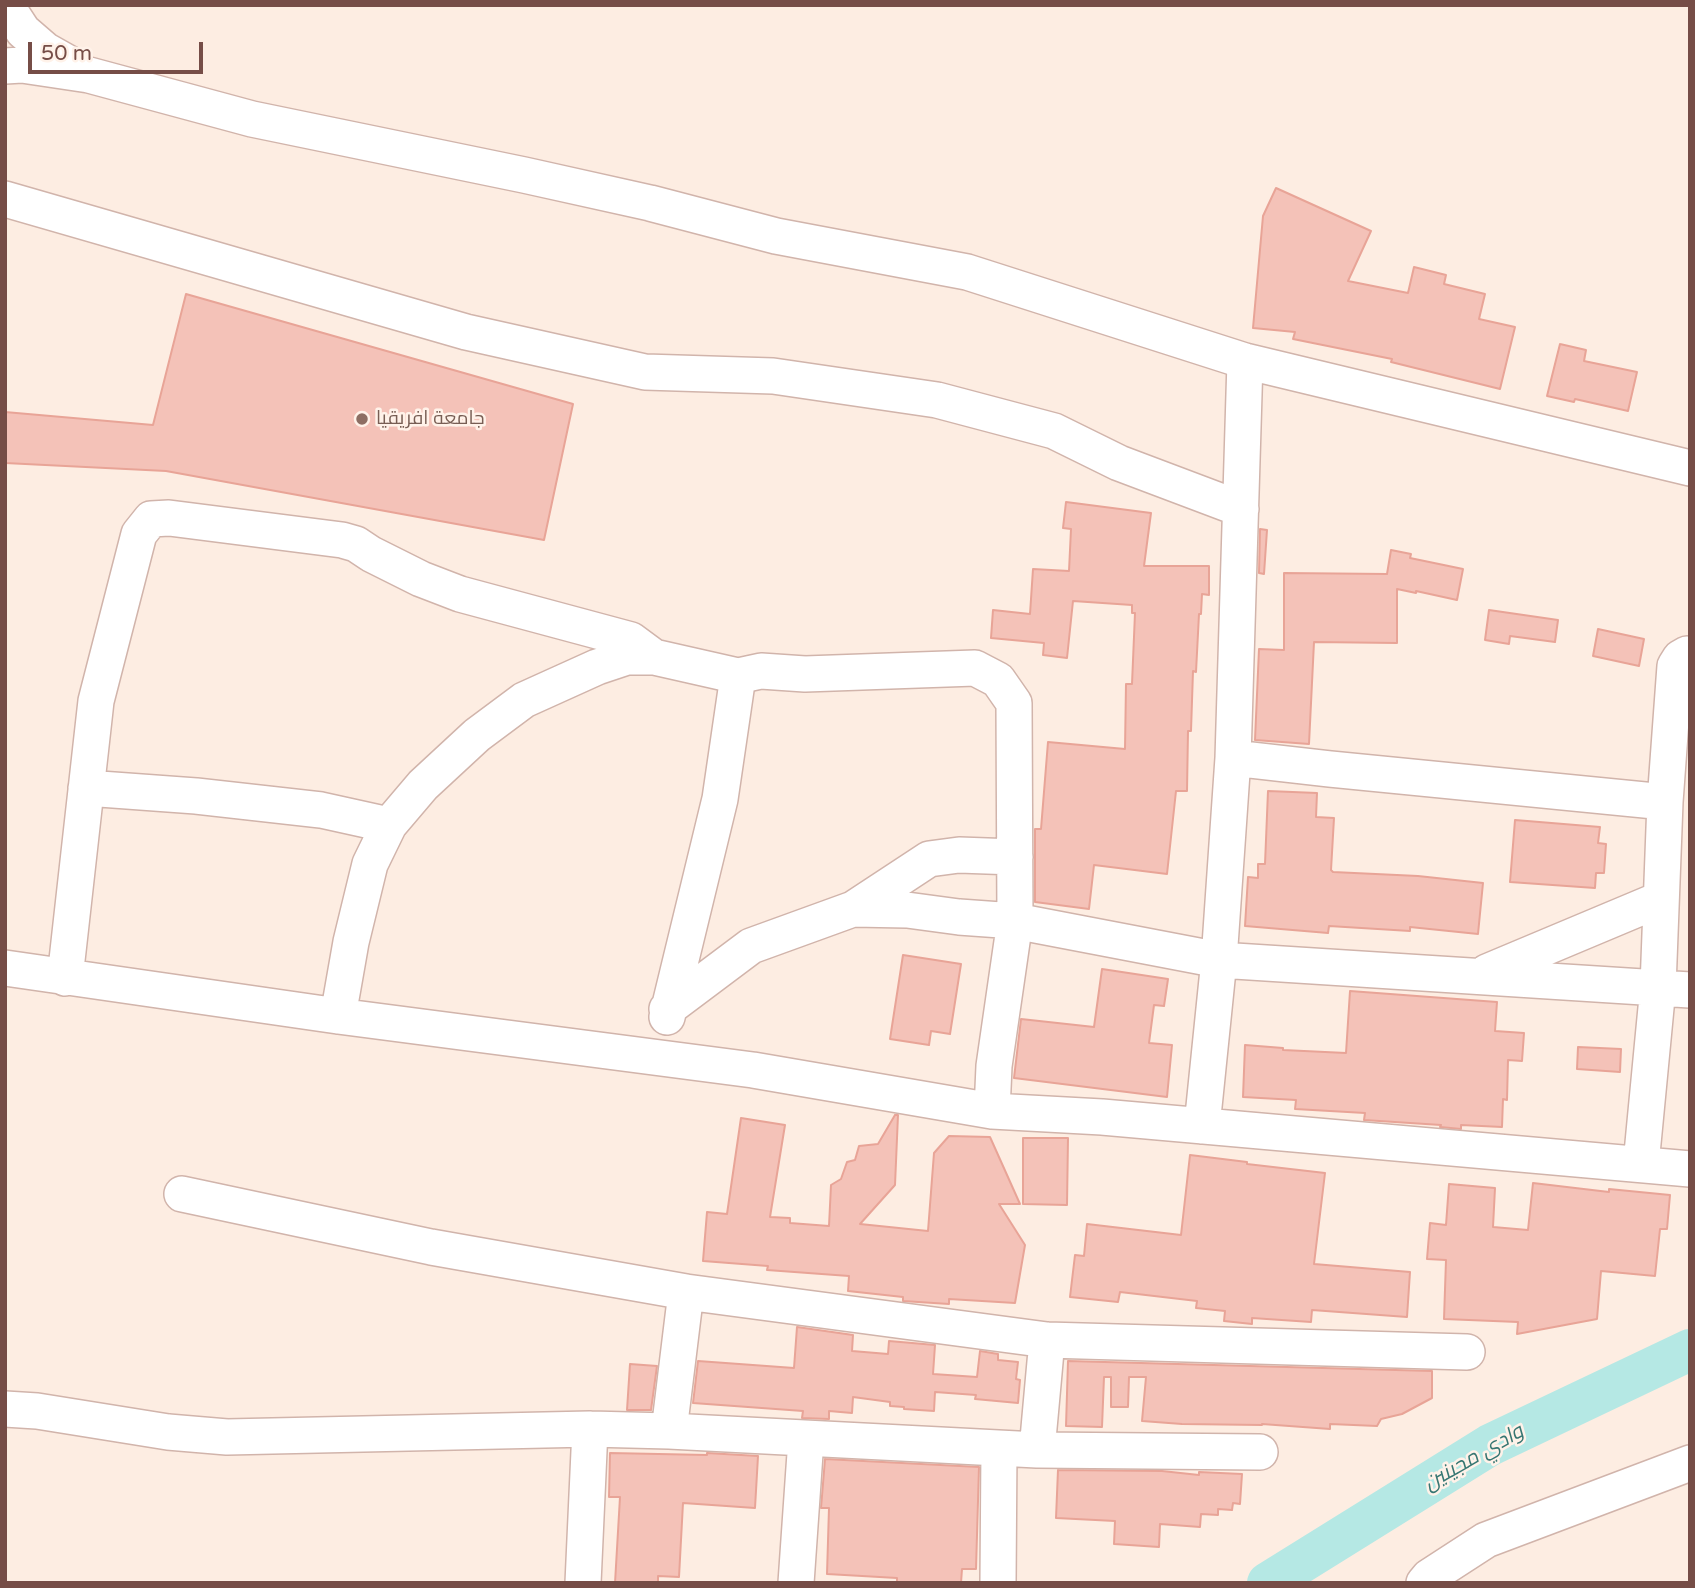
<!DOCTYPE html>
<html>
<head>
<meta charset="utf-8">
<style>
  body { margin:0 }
  #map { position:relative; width:1695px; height:1588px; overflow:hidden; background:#fdede2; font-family:"Varela Round",sans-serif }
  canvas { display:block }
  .frame { position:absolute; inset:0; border:7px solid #764d47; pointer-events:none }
  .scale { position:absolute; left:28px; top:42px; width:175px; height:32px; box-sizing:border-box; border:4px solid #764d47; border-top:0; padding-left:9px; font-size:21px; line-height:24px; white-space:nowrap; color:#764d47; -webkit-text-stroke:5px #fff2e9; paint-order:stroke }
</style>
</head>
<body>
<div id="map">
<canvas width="1695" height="1588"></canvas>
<div class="frame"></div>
<div class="scale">50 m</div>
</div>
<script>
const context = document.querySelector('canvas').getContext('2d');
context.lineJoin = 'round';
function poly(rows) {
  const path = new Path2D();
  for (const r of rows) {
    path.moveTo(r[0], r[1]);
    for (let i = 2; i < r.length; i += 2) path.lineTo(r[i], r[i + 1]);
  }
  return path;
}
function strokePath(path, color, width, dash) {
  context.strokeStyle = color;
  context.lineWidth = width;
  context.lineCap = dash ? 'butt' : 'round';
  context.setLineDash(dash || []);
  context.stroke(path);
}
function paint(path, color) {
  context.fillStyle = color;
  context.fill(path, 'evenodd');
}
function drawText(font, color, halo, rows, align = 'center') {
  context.font = font + ' "Varela Round",Cairo,sans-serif';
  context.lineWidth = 5;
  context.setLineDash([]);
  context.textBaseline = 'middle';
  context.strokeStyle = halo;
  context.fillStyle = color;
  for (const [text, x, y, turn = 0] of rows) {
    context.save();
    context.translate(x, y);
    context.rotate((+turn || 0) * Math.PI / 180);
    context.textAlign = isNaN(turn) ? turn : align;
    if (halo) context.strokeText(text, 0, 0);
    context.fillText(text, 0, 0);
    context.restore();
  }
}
strokePath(poly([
  [1268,1583,1490,1445,1690,1350]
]), '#b5e8e4', 42);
const building = poly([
  [1276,188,1371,231,1348,281,1408,293,1414,267,1446,275,1444,284,1485,294,1479,319,1515,327,1500,389,1391,362,1392,359,1293,339,1295,332,1253,328,1263,216,1276,188],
  [186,294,573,404,544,540,166,471,5,463,5,412,153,425,186,294],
  [1560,344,1586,350,1584,361,1637,372,1628,411,1575,399,1574,402,1547,396,1560,344],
  [1066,502,1151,513,1144,566,1209,566,1209,595,1202,594,1201,614,1199,614,1196,672,1193,671,1191,731,1188,731,1187,791,1176,791,1167,874,1094,865,1089,909,1035,902,1035,829,1041,829,1048,742,1125,749,1126,684,1132,684,1135,613,1132,613,1132,605,1073,601,1067,658,1043,655,1044,643,991,638,993,610,1030,614,1033,569,1069,571,1071,529,1063,528,1066,502],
  [1260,529,1267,530,1264,574,1259,573,1260,529],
  [1391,550,1411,554,1410,558,1463,569,1457,600,1416,591,1416,593,1397,589,1397,643,1314,642,1309,744,1255,740,1259,649,1284,650,1284,573,1387,574,1391,550],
  [1489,610,1558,620,1555,642,1510,636,1509,644,1485,640,1489,610],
  [1598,629,1644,639,1639,666,1593,656,1598,629],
  [1268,791,1317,793,1316,817,1334,818,1331,870,1333,872,1418,876,1483,883,1478,934,1410,927,1410,931,1329,926,1328,933,1245,926,1248,877,1258,878,1258,864,1265,864,1268,791],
  [1515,820,1600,827,1598,843,1606,844,1604,873,1596,873,1595,888,1510,882,1515,820],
  [903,955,961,964,950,1034,931,1031,929,1045,890,1039,903,955],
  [1102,969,1168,979,1164,1006,1154,1005,1149,1043,1172,1045,1167,1097,1014,1078,1021,1019,1094,1027,1102,969],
  [1350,991,1497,1002,1495,1031,1524,1033,1522,1061,1508,1060,1507,1100,1503,1099,1502,1127,1461,1125,1461,1129,1440,1127,1441,1125,1364,1120,1365,1113,1295,1109,1296,1100,1243,1097,1245,1045,1283,1048,1283,1050,1346,1053,1350,991],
  [1578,1047,1621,1049,1620,1072,1577,1069,1578,1047],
  [895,1115,898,1115,895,1185,860,1224,928,1231,934,1153,949,1136,990,1137,1020,1204,999,1204,1025,1245,1015,1303,949,1299,949,1304,903,1301,903,1297,848,1291,849,1276,767,1270,768,1266,703,1261,707,1212,727,1214,741,1118,785,1125,770,1217,790,1218,790,1223,829,1226,831,1185,841,1179,847,1162,855,1160,859,1146,878,1144,895,1115],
  [1023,1138,1068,1138,1067,1205,1023,1204,1023,1138],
  [1190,1155,1247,1162,1247,1164,1325,1173,1314,1264,1410,1272,1407,1317,1312,1310,1311,1322,1252,1318,1252,1324,1224,1321,1225,1311,1196,1308,1197,1301,1120,1292,1118,1302,1070,1297,1075,1255,1084,1256,1087,1224,1181,1235,1190,1155],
  [1533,1183,1609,1192,1609,1189,1670,1195,1667,1229,1660,1229,1655,1276,1601,1271,1597,1319,1517,1334,1518,1322,1444,1319,1446,1260,1427,1259,1430,1223,1446,1225,1449,1184,1495,1188,1493,1227,1528,1230,1533,1183],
  [797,1327,853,1335,852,1351,888,1354,889,1341,935,1345,933,1374,977,1377,980,1351,998,1354,998,1360,1018,1362,1016,1379,1020,1380,1018,1403,975,1399,976,1395,935,1392,934,1411,904,1409,904,1407,890,1406,890,1402,853,1397,852,1413,829,1411,829,1419,802,1418,803,1411,693,1403,698,1361,794,1368,797,1327],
  [1068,1361,1432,1371,1432,1398,1402,1414,1381,1419,1377,1426,1330,1424,1330,1429,1262,1424,1262,1425,1182,1424,1142,1421,1146,1377,1129,1377,1128,1407,1111,1407,1111,1377,1104,1377,1102,1427,1066,1426,1068,1361],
  [630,1364,657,1366,651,1410,627,1410,630,1364],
  [610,1453,707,1455,707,1453,758,1456,755,1508,683,1503,679,1577,658,1576,658,1583,615,1583,620,1497,609,1497,610,1453],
  [825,1459,979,1467,976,1569,962,1569,961,1583,897,1583,897,1578,827,1574,829,1508,821,1508,825,1459],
  [1058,1470,1162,1471,1199,1475,1199,1472,1242,1474,1240,1504,1233,1503,1232,1510,1218,1509,1218,1515,1201,1514,1200,1527,1160,1524,1159,1547,1114,1544,1115,1521,1056,1518,1058,1470]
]);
paint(building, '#f4c2b8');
strokePath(building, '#e8a497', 2);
const minor = poly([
  [6,5,23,31,45,50,77,68],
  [5,66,22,65,89,75,252,119,524,175,650,203,776,236,967,272,1245,361,1690,468],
  [5,199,466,332,645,372,773,376,937,400,1054,431,1119,463,1241,509],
  [1233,758,1330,769,1665,802],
  [86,788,196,796,321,810,389,825],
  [853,909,929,859,959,855,1015,857],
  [5,968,338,1016,753,1070,992,1111,1102,1117,1690,1169],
  [1487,972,1661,899],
  [65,978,96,701,139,534,151,519,169,518,342,540,356,544,371,554,421,579,460,594,631,640,654,657,738,676,761,671,805,674,975,668,998,680,1014,703,1015,921,959,917,907,910,853,909,751,946,667,1009],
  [338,1016,351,942,370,864,389,825,423,785,477,735,524,700,597,667,627,657,654,657],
  [667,1017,720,799,738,676],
  [992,1111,994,1066,1015,921,1219,960,1690,990],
  [1202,1126,1219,960,1233,758,1245,361],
  [1641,1164,1658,987,1665,802,1675,666,1680,658,1687,654,1690,655],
  [182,1194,431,1247,686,1292],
  [5,1409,37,1411,168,1432,227,1437,590,1429,669,1431,1037,1450,1260,1452],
  [669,1431,686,1292,1047,1340,1467,1352],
  [1037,1450,1047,1340],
  [583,1583,590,1429],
  [796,1583,806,1439],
  [998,1583,999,1448],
  [1424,1583,1429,1577,1486,1540,1690,1463]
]);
strokePath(minor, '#d1b4ab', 38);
strokePath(minor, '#fff', 35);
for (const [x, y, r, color] of [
  [362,419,7,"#8d6e63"]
]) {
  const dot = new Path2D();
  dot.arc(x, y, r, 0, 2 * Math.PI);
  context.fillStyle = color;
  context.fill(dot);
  strokePath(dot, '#fff2e9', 2.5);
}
drawText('19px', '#785e54', '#fff2e9', [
  ["جامعة افريقيا",376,419]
], 'left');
drawText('italic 21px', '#377672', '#fff2e9', [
  ["وادي مجينين",1474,1458,-30]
]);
</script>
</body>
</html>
